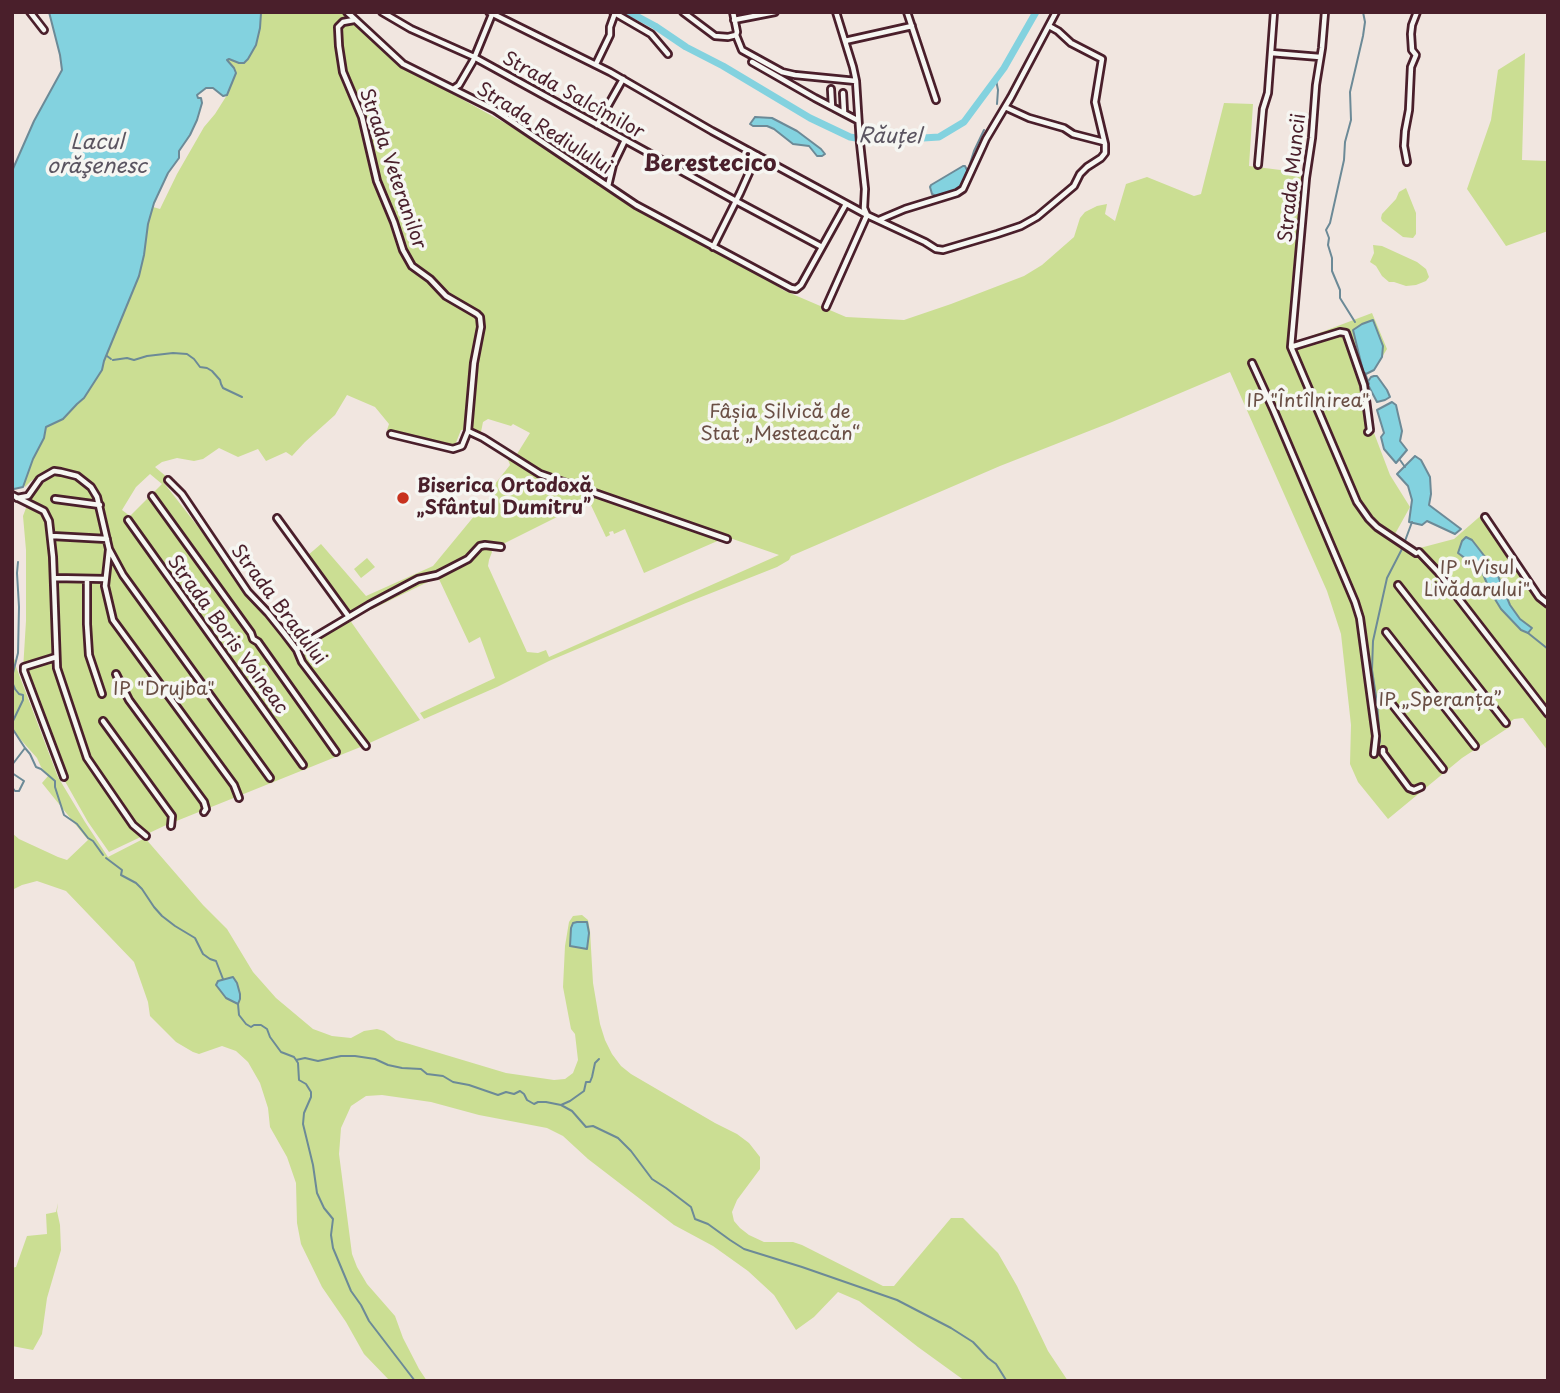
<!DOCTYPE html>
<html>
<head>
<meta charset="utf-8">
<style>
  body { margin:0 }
  #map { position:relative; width:1560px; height:1393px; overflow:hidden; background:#f1e6e0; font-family:"Playpen Sans",sans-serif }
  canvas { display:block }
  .frame { position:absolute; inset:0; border:14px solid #4a1f2b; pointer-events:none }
</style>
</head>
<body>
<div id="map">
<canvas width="1560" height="1393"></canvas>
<div class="frame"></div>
</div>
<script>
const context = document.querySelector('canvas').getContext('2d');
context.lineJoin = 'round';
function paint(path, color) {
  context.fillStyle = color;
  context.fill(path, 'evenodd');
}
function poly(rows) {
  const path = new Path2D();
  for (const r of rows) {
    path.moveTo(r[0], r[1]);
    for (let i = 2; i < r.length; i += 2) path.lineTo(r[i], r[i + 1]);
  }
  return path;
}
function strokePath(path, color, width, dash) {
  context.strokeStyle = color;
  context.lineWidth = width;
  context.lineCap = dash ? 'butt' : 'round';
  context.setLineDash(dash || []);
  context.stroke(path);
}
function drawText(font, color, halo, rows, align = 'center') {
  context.font = font + ' "Playpen Sans",sans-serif';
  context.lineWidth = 7;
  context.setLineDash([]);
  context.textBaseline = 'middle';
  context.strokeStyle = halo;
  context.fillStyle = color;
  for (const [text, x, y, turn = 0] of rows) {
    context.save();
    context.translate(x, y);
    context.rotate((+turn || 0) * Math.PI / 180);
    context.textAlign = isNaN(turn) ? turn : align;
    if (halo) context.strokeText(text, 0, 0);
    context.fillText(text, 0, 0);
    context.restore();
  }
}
paint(poly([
  [258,12,347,12,355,21,346,21,339,24,338,38,345,79,353,96,342,48,342,27,346,23,352,22,396,64,403,69,449,92,541,143,572,164,713,243,783,290,846,317,904,320,951,304,1024,276,1042,265,1074,237,1080,218,1085,212,1097,206,1107,204,1105,214,1115,221,1126,184,1147,177,1194,196,1201,194,1224,103,1253,104,1249,166,1304,173,1290,344,1372,313,1387,349,1374,370,1364,376,1374,433,1390,475,1410,507,1395,534,1416,549,1454,539,1485,512,1541,597,1548,603,1548,751,1523,718,1514,719,1509,723,1511,726,1462,758,1388,819,1358,782,1350,764,1351,725,1341,634,1327,591,1230,372,1112,422,1000,466,791,556,789,560,777,567,686,603,549,661,497,687,424,719,420,713,495,678,480,637,469,643,438,577,354,618,307,556,321,544,366,596,433,566,494,492,495,484,510,465,507,457,540,476,581,490,585,493,585,499,577,507,491,550,492,552,489,560,488,566,527,652,538,653,546,650,549,657,779,555,571,483,544,472,517,454,530,433,513,424,511,426,488,419,483,422,481,432,473,430,461,430,455,445,451,445,387,430,389,424,375,407,347,395,335,415,305,442,292,456,286,452,266,461,258,449,238,457,219,448,203,459,194,461,177,458,162,462,155,467,168,478,164,483,217,551,215,552,232,576,269,617,293,647,347,616,420,720,363,746,164,826,109,852,88,822,62,776,23,670,26,621,26,550,23,516,29,500,40,486,49,478,58,475,66,476,76,479,87,487,97,502,100,503,105,518,107,518,96,489,87,480,75,473,62,470,46,471,31,481,25,487,24,485,36,450,44,438,46,427,63,419,77,403,84,398,102,370,104,361,139,276,144,255,148,224,153,207,160,209,177,174,204,127,215,114,227,95,236,73,234,68,227,62,228,59,240,63,246,62,249,59,257,28],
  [150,474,162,484,130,516,122,510,136,487],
  [1525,53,1522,160,1548,161,1548,231,1506,246,1467,189,1491,120,1498,70],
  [1406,188,1416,213,1416,234,1413,238,1403,237,1382,221,1381,218,1382,214,1396,199,1399,192],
  [1373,245,1382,246,1417,262,1426,269,1429,277,1426,281,1416,285,1406,286,1394,282,1389,282,1382,276,1376,266,1370,262,1374,253],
  [591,494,666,519,722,539,644,573,625,529,614,534,613,531,609,532,610,535,606,537,589,501],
  [367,558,375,567,361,578,354,569],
  [12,657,15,660,15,664,58,777,85,822,108,857,145,838,203,905,227,929,253,972,276,998,313,1029,332,1036,351,1038,364,1031,377,1029,384,1031,396,1040,506,1073,554,1080,565,1079,573,1073,578,1060,575,1034,571,1029,563,987,565,946,569,922,573,916,582,915,588,920,590,931,593,983,600,1024,605,1040,612,1054,621,1066,631,1074,715,1123,737,1134,749,1143,760,1157,760,1169,737,1200,732,1212,734,1221,740,1228,749,1235,764,1242,793,1242,802,1245,883,1286,894,1286,951,1218,963,1218,998,1253,1017,1286,1048,1351,1068,1381,965,1381,918,1347,859,1301,838,1292,814,1317,796,1330,774,1295,748,1271,713,1246,674,1225,588,1159,563,1136,547,1128,479,1115,431,1102,382,1095,366,1096,351,1106,341,1128,339,1154,352,1254,357,1267,367,1284,395,1316,403,1338,419,1369,427,1381,390,1381,364,1354,346,1322,322,1287,301,1244,297,1223,296,1183,287,1157,270,1127,268,1108,260,1083,248,1062,236,1051,222,1046,199,1054,193,1052,176,1042,150,1016,148,1002,134,962,66,891,37,881,22,885,12,890,12,833,19,839,58,857,67,860,88,840,42,783,48,776,41,767,37,758,14,732],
  [58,1203,57,1211,60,1225,61,1250,47,1298,42,1334,33,1350,12,1346,12,1268,16,1267,27,1236,47,1234,46,1214,56,1212]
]), '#cbde93');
const water = poly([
  [49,12,261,13,260,28,256,45,248,59,244,63,239,63,229,59,227,60,234,68,236,73,227,95,223,96,213,88,206,88,197,95,198,98,201,98,202,103,197,120,190,135,179,151,179,158,168,173,154,203,148,224,144,255,139,276,104,361,102,370,84,398,77,404,63,419,46,427,44,438,33,459,23,487,14,489,12,488,12,171,34,121,62,70,60,55,49,12],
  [755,117,772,118,797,131,821,149,825,154,822,156,817,156,809,146,793,144,774,129,767,126,753,126,750,124,755,117],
  [963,166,965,166,968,172,963,184,956,190,936,196,932,194,930,187,931,185,963,166],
  [1373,320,1383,346,1382,357,1374,370,1364,375,1353,330,1362,324,1373,320],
  [1374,376,1377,376,1387,390,1390,397,1385,400,1377,402,1367,383,1371,377,1374,376],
  [1392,402,1396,405,1398,414,1402,431,1400,441,1407,450,1396,463,1384,449,1381,437,1384,433,1377,410,1392,402],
  [1415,456,1421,460,1430,477,1431,494,1429,505,1461,529,1455,534,1427,521,1422,525,1409,522,1412,500,1408,486,1397,474,1415,456],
  [1466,537,1472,540,1496,571,1510,605,1520,619,1532,628,1528,633,1521,630,1501,609,1490,591,1483,574,1474,565,1458,553,1462,541,1466,537],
  [577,922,587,922,589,933,587,949,570,946,571,928,573,923,577,922],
  [233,977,237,983,240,994,240,999,238,1004,226,998,216,985,218,981,233,977]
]);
paint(water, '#83d2df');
strokePath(water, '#6c8a97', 2);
strokePath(poly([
  [996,80,998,90,997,104],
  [968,170,974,151,984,130],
  [1355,322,1340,298,1340,290,1332,271,1332,258,1328,245,1329,238,1326,230,1330,223,1344,160,1345,142,1351,120,1350,92,1363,36,1365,22,1363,12],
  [107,356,111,359],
  [113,360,127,358,134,360,147,356,173,353,187,354,194,359,200,367,207,368,212,371,220,380,221,384,223,388,242,397],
  [1365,373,1369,384],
  [1400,460,1405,467],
  [1405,541,1412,522],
  [1528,633,1548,649],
  [12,677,18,653,19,607,17,573,18,562],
  [12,682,15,689,19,694,23,695,23,700,12,723],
  [12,728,25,748,12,765],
  [25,748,30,754,36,767,41,769,55,781,55,787,64,815,77,824,88,838,93,841,103,855],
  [1377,751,1380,741,1377,703,1372,670,1373,641,1387,578,1403,547],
  [12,773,24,781,19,791,15,791,12,787],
  [106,858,122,870,121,875,136,883,142,889,154,907,162,916,175,926,195,938,203,954,210,959,216,961,223,979],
  [238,1004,239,1015,246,1024,251,1027,254,1025,261,1025,267,1029,270,1037,281,1052,294,1057,298,1063,299,1080,306,1084,311,1092,311,1097,304,1113,303,1124,313,1165,317,1193,324,1208,333,1219,331,1235,333,1248,351,1291,361,1305,369,1321,415,1381],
  [296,1060,305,1058,318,1061,341,1056,355,1056,375,1059,388,1065,402,1068,421,1069,427,1074,443,1076,453,1082,469,1085,498,1095,506,1092,514,1094,520,1091,524,1094,527,1100,534,1104,538,1102,546,1102,561,1105,570,1101,584,1091,586,1082,590,1082,592,1077,595,1063,599,1059],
  [561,1105,572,1111,586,1127,593,1126,618,1138,631,1151,652,1179,666,1188,691,1207,695,1219,708,1224,730,1240,744,1249,802,1267,897,1300,951,1328,973,1342,988,1358,996,1364,1006,1380]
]), '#6c8a97', 2);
strokePath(poly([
  [629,12,655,26,686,47,723,66,810,118,850,137,862,139,907,139,939,137,964,122,1004,68,1036,12]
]), '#83d2df', 7);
const minor = poly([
  [30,12,44,30],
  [347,12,403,64,495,110,636,205,791,288,796,289,801,285,846,204],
  [382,12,411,29,474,57,736,201,822,247],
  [489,12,610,72,712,131,867,215,925,242,936,249,943,250,997,234,1021,226,1037,217,1074,186,1080,174,1087,167,1101,158,1105,153,1105,144,1095,102,1102,59,1071,43,1058,31,1049,26],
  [613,12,651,34,668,54],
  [683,12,715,36,728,37,736,35],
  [733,12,737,32,736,35,742,50,782,72,795,75,856,81],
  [907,12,936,100],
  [1325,12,1322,48,1316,85,1312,138,1306,178,1291,347,1357,502,1369,519,1377,527,1416,553],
  [354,20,343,22,338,27,339,46,343,72,362,117,377,181,394,222,403,250,412,266,430,279,446,296,477,314,480,317,481,327,474,363,468,431,462,446,453,449,391,434],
  [734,20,775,12],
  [845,41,912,26],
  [1271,53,1320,57],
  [752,62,815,98,857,120],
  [596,64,610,35,610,27,615,13],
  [453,89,459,85,473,61,493,12],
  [831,89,832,107],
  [843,93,844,112],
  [1005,107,1029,118,1064,128,1073,134,1104,142],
  [597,125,623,79],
  [1407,162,1404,146,1405,131,1409,110,1411,67,1416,55,1412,50,1411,34,1412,25,1417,12],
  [1258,165,1263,109,1268,93,1274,12],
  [608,186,613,165,625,140],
  [879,220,905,209,957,193,963,189,986,139,1011,97,1056,12],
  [713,247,740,193,757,155],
  [826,307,867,215,864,208,865,189,860,143,856,81,853,67,836,12],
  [1291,347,1340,332,1346,333,1364,385,1370,430,1368,432],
  [1252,363,1274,411,1355,602,1360,618,1376,736,1374,754],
  [468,431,483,438,540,474,727,539],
  [168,480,182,494,248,592,268,613,284,633,297,650,302,662,366,746],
  [12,495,44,511,49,521,53,557,57,668,87,758,133,825,146,836],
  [152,496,251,633,253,639,258,642,336,752],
  [17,498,28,496,40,479,54,471,61,472,77,476,91,487,97,497,109,549,123,575,270,778],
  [55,499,100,505],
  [1485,517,1539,597,1548,604],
  [277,518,349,617],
  [128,520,303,765],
  [52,536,107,539],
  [109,550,105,586,113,620,234,785,239,798],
  [1419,552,1438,572,1548,714],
  [54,578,105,579],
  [87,579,87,624,89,655,102,694],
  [1398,585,1506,723],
  [1386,632,1475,746],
  [297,650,300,646,369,605,418,579,437,575,468,559,480,546,485,545,501,547],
  [56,657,27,666,24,667,24,671,64,777],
  [116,674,129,700,204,802,206,809,204,812],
  [1384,694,1443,769],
  [103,721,172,816,171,826],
  [1383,750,1383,753,1409,788,1414,790,1421,787]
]);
strokePath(minor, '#4a1f2b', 10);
strokePath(minor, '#f6f6f2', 4.5);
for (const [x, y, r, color] of [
  [403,498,7,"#c8321e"]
]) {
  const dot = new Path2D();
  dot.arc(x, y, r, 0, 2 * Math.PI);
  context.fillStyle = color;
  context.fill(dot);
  strokePath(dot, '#f6f6f2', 2.5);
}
drawText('19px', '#4a1f2b', '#f6f6f2', [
  ["Strada Salcîmilor",573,96,29],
  ["Strada Rediulului",544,129,32],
  ["Strada Veteranilor",392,169,71],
  ["Strada Muncii",1293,178,-84],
  ["Strada Bradului",278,605,53],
  ["Strada Boris Voineac",227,635,54]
]);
drawText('19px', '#6a4f45', '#f6f6f2', [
  ["IP \"Întîlnirea\"",1308,402],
  ["Fâșia Silvică de",780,413],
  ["Stat „Mesteacăn“",780,435],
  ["IP \"Visul",1477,569],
  ["Livădarului\"",1477,591],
  ["IP \"Drujba\"",164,690],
  ["IP „Speranța”",1440,701]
]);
drawText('bold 19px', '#4a1f2b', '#f6f6f2', [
  ["Biserica Ortodoxă",417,487],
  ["„Sfântul Dumitru”",417,509]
], 'left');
drawText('italic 21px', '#5b5561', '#f6f6f2', [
  ["Răuțel",890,137,1],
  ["Lacul",97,143],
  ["orăşenesc",97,167]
]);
drawText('bold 23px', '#4a1f2b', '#f6f6f2', [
  ["Berestecico",710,165]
]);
</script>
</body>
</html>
